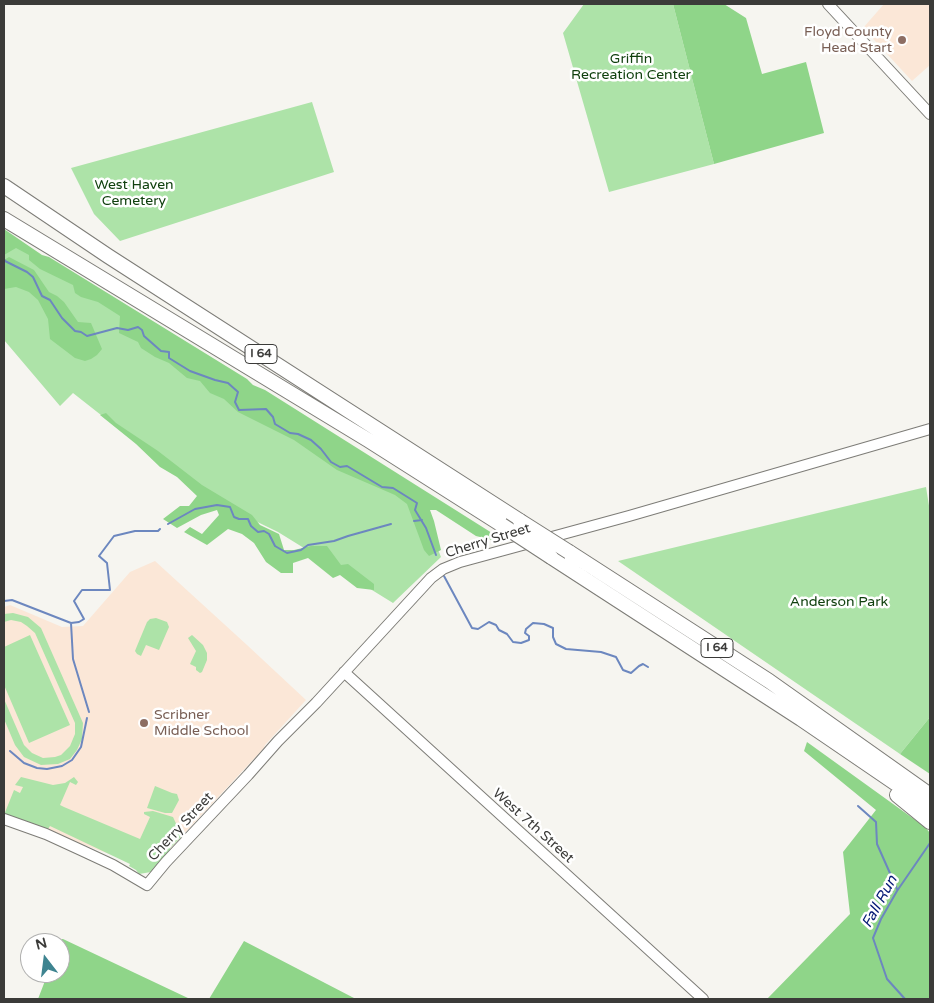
<!DOCTYPE html>
<html>
<head>
<meta charset="utf-8">
<style>
  body { margin:0 }
  #map { position:relative; width:934px; height:1003px; overflow:hidden; background:#f6f5f0; font-family:"Varela Round",sans-serif }
  canvas { display:block }
  .frame { position:absolute; inset:0; border:5px solid #3b3b39; pointer-events:none }
  .north { position:absolute; left:20px; top:933px; width:50px; height:50px; box-sizing:border-box; background:#fff; border:1px solid #b1b1b0; border-radius:50%; rotate:345deg; font-size:14px; font-weight:700; line-height:20px; text-align:center; color:#3b3b39 }
  .north::after { content:''; display:block; margin:auto; width:18px; height:22px; background:#3e8490; clip-path:polygon(50% 0,100% 100%,50% 72%,0 100%) }
</style>
</head>
<body>
<div id="map">
<canvas width="934" height="1003"></canvas>
<div class="frame"></div>
<div class="north">N</div>
</div>
<script>
const context = document.querySelector('canvas').getContext('2d');
context.lineJoin = 'round';
function paint(path, color) {
  context.fillStyle = color;
  context.fill(path, 'evenodd');
}
function poly(rows) {
  const path = new Path2D();
  for (const r of rows) {
    path.moveTo(r[0], r[1]);
    for (let i = 2; i < r.length; i += 2) path.lineTo(r[i], r[i + 1]);
  }
  return path;
}
function strokePath(path, color, width, dash) {
  context.strokeStyle = color;
  context.lineWidth = width;
  context.lineCap = dash ? 'butt' : 'round';
  context.setLineDash(dash || []);
  context.stroke(path);
}
function drawText(font, color, halo, rows, align = 'center') {
  context.font = font + ' "Varela Round",sans-serif';
  context.lineWidth = 5;
  context.setLineDash([]);
  context.textBaseline = 'middle';
  context.strokeStyle = halo;
  context.fillStyle = color;
  for (const [text, x, y, turn = 0] of rows) {
    context.save();
    context.translate(x, y);
    context.rotate((+turn || 0) * Math.PI / 180);
    context.textAlign = isNaN(turn) ? turn : align;
    if (halo) context.strokeText(text, 0, 0);
    context.fillText(text, 0, 0);
    context.restore();
  }
}
paint(poly([
  [884,4,930,4,930,65,912,81,863,28],
  [155,561,247,645,306,700,265,745,264,748,151,869,4,816,4,607,10,605,62,627,83,626,130,572]
]), '#fbe7d7');
paint(poly([
  [584,4,673,4,714,164,609,192,563,33],
  [312,102,334,172,120,241,94,214,71,168],
  [4,236,415,492,441,557,393,603,278,532,204,496,73,393,60,406,4,340],
  [926,487,930,512,930,717,900,754,618,561],
  [13,613,28,617,41,628,83,723,82,739,77,750,70,759,58,764,41,765,24,757,15,745,4,719,4,699,24,745,32,753,43,758,55,757,61,755,70,746,75,734,75,723,35,633,27,626,21,622,11,620,4,622,4,614],
  [156,618,167,622,169,627,159,650,146,645,141,656,137,654,135,651,137,646,147,622,150,619],
  [30,635,70,725,29,743,4,685,4,647],
  [192,635,203,645,207,653,207,660,202,672,200,673,196,670,196,667,190,664,196,651,188,638],
  [21,777,53,785,65,783,74,777,78,782,76,785,70,782,60,805,64,807,140,839,150,817,144,814,144,812,153,811,173,817,180,832,181,837,170,848,171,850,151,872,139,874,136,870,129,866,130,864,50,826,48,829,4,815,14,790,20,793,23,787,15,785],
  [155,786,172,793,177,794,179,800,172,813,165,813,147,808]
]), '#ade3a8');
paint(poly([
  [673,4,724,4,746,18,762,74,806,62,824,133,714,164],
  [4,229,42,255,49,257,247,379,253,385,265,390,492,533,492,540,476,536,436,510,430,510,434,521,441,550,429,556,424,550,407,504,395,495,337,470,294,440,238,412,224,399,210,393,200,381,187,378,169,363,155,357,141,348,138,342,119,333,120,316,98,302,81,297,75,293,73,285,40,269,29,260,29,255,16,248,4,255],
  [9,257,34,270,49,292,57,296,64,302,78,322,91,323,102,349,97,355,91,359,85,361,75,358,50,339,48,319,38,300,29,292,16,287,4,289,4,260],
  [106,413,116,423,158,451,202,485,252,515,260,525,279,534,284,550,294,550,311,546,327,546,341,565,348,564,374,584,374,590,357,588,340,575,333,578,308,558,293,563,293,573,281,573,266,562,254,543,242,534,228,529,207,545,184,532,190,527,202,534,219,515,217,510,201,515,177,528,163,519,180,506,189,506,197,496,177,477,160,467,136,444,100,415],
  [930,717,930,774,900,754],
  [807,742,925,827,930,833,930,999,767,999,850,914,843,852,876,810,804,751],
  [62,939,63,939,190,999,38,999,48,973,60,973,60,945],
  [244,941,352,997,356,999,209,999]
]), '#8fd589');
strokePath(poly([
  [4,259,5,261,27,272,33,277,42,296,50,300,62,318,75,331,81,332,87,336,117,328,128,330,138,327,142,330,144,336,161,351,169,352,169,358,190,371,215,380,228,383,238,392,235,402,239,410,266,409,273,417,275,424,290,433,298,434,311,440,321,449,331,462,340,467,347,466,382,487,393,488,417,503,415,510,426,528,436,555],
  [414,521,422,520],
  [168,524,195,509,217,505,230,507,234,517,239,519,248,519,251,526,258,532,264,531,269,534,275,546,287,553,301,550,308,545,334,541,348,536,391,524],
  [444,576,472,628,478,629,489,622,496,625,499,630,507,634,513,642,521,643,529,640,529,636,525,633,526,629,533,623,544,624,553,628,553,637,556,644,566,649,601,652,616,657,623,670,631,673,639,666,643,664,648,667],
  [4,601,12,600,71,623,79,622,84,619,74,601,82,590,110,590,107,563,99,556,114,536,135,531,158,531,160,529],
  [71,623,73,659,89,712],
  [10,751,24,763,37,768,47,769,62,766,72,760,81,747,87,718],
  [858,806,876,822,877,844,897,889],
  [905,999,887,979,873,938,881,919,897,891,930,843]
]), '#6c87bf', 2);
const secondary = poly([
  [828,4,930,114],
  [344,672,703,999],
  [4,819,46,834,83,851,113,865,147,885,166,862,248,775,278,741,316,703,431,578,443,569,460,562,629,516,930,429]
]);
const highway = poly([
  [4,186,108,256,520,521],
  [4,219,368,440,502,525],
  [569,552,769,681,930,795],
  [551,557,801,719,930,807],
  [897,795,930,822]
]);
strokePath(secondary, '#7d7c77', 12);
strokePath(highway, '#7d7c77', 16);
strokePath(secondary, '#fff', 10);
strokePath(highway, '#fff', 14);
const highwayBridge = poly([
  [520,521,569,552],
  [502,525,551,557]
]);
strokePath(highwayBridge, '#7d7c77', 16, []);
strokePath(highwayBridge, '#fff', 14);
for (const [x, y, r, color] of [
  [902,40,5,"#8d6e63"],
  [144,723,5,"#8d6e63"]
]) {
  const dot = new Path2D();
  dot.arc(x, y, r, 0, 2 * Math.PI);
  context.fillStyle = color;
  context.fill(dot);
  strokePath(dot, '#fff', 2);
}
for (const [x, y, w] of [
  [261,354,32],
  [717,648,32]
]) {
  const box = new Path2D();
  box.roundRect(x - w / 2, y - 9.5, w, 19, 4);
  context.fillStyle = '#fff';
  context.fill(box);
  strokePath(box, '#3b3b39', 1);
}
drawText('bold 12px', '#3b3b39', null, [
  ["I 64",261,354],
  ["I 64",717,648]
]);
drawText('14px', '#785e54', '#fff', [
  ["Floyd County",892,32],
  ["Head Start",892,48],
  ["Scribner",154,715,"left"],
  ["Middle School",154,731,"left"]
], 'right');
drawText('14px', '#10400e', '#fff', [
  ["Griffin",631,59],
  ["Recreation Center",631,75],
  ["West Haven",134,185],
  ["Cemetery",134,201],
  ["Anderson Park",839,602]
]);
drawText('14px', '#3b3b39', '#fff', [
  ["Cherry Street",488,541,-17],
  ["West 7th Street",533,826,42],
  ["Cherry Street",181,827,-47]
]);
drawText('italic 15px', '#031874', '#fff', [
  ["Fall Run",880,902,-61]
]);
</script>
</body>
</html>
